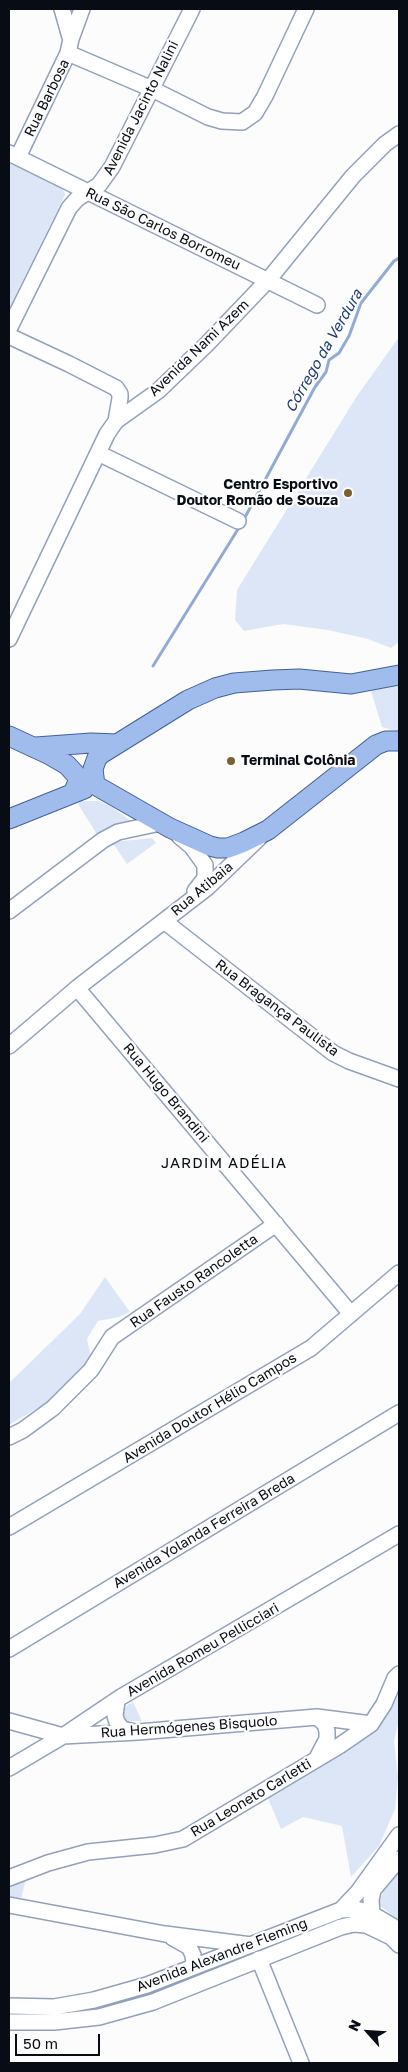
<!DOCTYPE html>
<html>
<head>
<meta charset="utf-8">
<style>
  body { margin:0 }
  #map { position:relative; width:408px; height:2072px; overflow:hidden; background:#fcfcfc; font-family:"Golos Text",sans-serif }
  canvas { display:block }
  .frame { position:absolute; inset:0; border:10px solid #070c15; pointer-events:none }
  .north { position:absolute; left:343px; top:2007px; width:50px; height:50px; -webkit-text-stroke:4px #fcfcfc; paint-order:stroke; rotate:296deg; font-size:14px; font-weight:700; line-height:20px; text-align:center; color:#070c15 }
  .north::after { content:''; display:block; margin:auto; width:18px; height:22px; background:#070c15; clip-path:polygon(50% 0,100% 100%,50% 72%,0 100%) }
  .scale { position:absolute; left:15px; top:2034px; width:85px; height:22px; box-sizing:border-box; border:2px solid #070c15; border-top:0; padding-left:6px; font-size:15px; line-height:18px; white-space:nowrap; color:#070c15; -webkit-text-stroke:4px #fcfcfc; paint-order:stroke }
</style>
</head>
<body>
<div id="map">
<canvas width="408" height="2072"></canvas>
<div class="frame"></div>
<div class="north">N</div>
<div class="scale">50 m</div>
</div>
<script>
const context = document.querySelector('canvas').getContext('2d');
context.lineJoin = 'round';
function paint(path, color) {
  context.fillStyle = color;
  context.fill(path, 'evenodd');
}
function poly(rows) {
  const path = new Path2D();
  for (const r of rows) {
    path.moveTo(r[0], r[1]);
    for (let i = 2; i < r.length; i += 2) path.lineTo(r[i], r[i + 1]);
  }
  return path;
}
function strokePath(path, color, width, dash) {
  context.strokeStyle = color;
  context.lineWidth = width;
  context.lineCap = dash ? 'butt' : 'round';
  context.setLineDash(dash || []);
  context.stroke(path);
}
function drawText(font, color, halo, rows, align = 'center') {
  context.font = font + ' "Golos Text",sans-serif';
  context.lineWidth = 4.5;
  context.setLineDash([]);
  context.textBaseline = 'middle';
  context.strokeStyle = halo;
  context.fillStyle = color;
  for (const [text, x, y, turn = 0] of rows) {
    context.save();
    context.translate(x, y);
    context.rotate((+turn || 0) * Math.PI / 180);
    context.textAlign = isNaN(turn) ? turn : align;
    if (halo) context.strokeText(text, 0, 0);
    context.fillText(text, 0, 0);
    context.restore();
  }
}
paint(poly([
  [9,163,62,187,65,195,9,308],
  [399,337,399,642,391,648,368,639,328,630,283,624,244,631,235,620,237,590,357,396],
  [389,686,399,686,399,732,382,727,371,691],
  [81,801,99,801,112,807,138,826,98,836,78,804],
  [152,838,156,843,127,864,112,842],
  [105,1277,130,1312,119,1317,98,1321,87,1339,90,1353,94,1357,51,1400,9,1425,9,1383,80,1314],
  [399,1685,399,1720,394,1741,398,1777,395,1809,379,1846,351,1877,342,1826,303,1817,281,1829,267,1796,363,1735],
  [133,1702,142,1721,120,1721,119,1710],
  [399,1867,399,1921,378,1904,384,1889],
  [26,1879,20,1903,9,1900,9,1884]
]), '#dde6f7');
strokePath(poly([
  [243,521,315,387,326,372,329,360,339,353,349,336,361,303,394,261,399,258],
  [153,666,240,526]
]), '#92abd4', 3);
const minor = poly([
  [62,9,70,37],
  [68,53,152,89,208,117,222,121,242,122,255,113,265,96,306,9],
  [9,153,317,305],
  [18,157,68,53,71,39,82,9],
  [9,329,69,208,77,199,99,185,112,167,192,9],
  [9,336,69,364,116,388,120,394,120,398,116,421],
  [98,453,238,521],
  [9,639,107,434,116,421,158,391,207,344,269,279,353,176,385,144,399,134],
  [179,836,192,847,205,865,205,878,195,891],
  [9,911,103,840,118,832,160,823],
  [164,921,333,1053,349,1061,399,1079],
  [77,988,351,1314],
  [9,1046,77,988,208,887,259,838],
  [9,1437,23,1430,53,1408,91,1370,112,1337,276,1224],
  [9,1527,311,1348,399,1273],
  [9,1649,399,1413],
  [117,1701,115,1716,117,1722,122,1729,135,1732],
  [9,1721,63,1736,138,1732,317,1717,371,1724],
  [317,1758,327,1739,327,1731,325,1724,317,1717],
  [9,1768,63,1736,121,1697,399,1534],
  [9,1878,48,1863,88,1852,155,1845,183,1839,339,1746,371,1724,384,1704,395,1678,399,1674],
  [9,1905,165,1934,251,1945],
  [341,1910,356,1909,372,1914,399,1930],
  [372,1914,371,1900,373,1890,399,1859],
  [173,1938,189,1947,193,1955,194,1967],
  [259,1959,301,2063],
  [9,2006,54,2007,94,2000,147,1985,341,1910,358,1892,399,1835],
  [9,2022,54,2022,99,2017,153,2002,341,1927,354,1924,366,1925,391,1937,399,1945]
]);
const major = poly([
  [9,736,48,754,67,765,78,777,77,784,73,793],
  [36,747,91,743,117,744],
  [95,785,170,828,210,846,218,848,228,848,244,842,268,830,376,745,386,741,399,741],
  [95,785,93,769,97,758,101,754,188,700,215,688,234,683,273,680,299,679,351,684,399,675],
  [9,819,84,789]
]);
strokePath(minor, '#92a1bb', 18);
strokePath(major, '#416199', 21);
strokePath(minor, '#fff', 15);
strokePath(major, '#a0bcec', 19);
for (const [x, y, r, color] of [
  [348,493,5,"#7b6132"],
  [231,761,5,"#7b6132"]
]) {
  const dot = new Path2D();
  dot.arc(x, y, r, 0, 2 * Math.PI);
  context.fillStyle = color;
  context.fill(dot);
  strokePath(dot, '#fcfcfc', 2);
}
drawText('14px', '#070c15', '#fcfcfc', [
  ["Rua Barbosa",47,98,-64],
  ["Avenida Jacinto Nalini",141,108,-63],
  ["Rua São Carlos Borromeu",163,229,26],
  ["Avenida Nami Azem",199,348,-44],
  ["Rua Atibaia",202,889,-40],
  ["Rua Bragança Paulista",277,1008,37],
  ["Rua Hugo Brandini",166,1093,50],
  ["Rua Fausto Rancoletta",194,1281,-35],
  ["Avenida Doutor Hélio Campos",210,1408,-31],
  ["Avenida Yolanda Ferreira Breda",204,1531,-31],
  ["Avenida Romeu Pellicciari",203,1650,-30],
  ["Rua Hermógenes Bisquolo",189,1727,-4],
  ["Rua Leoneto Carletti",251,1798,-31],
  ["Avenida Alexandre Fleming",222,1955,-21]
]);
drawText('bold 14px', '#070c15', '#fcfcfc', [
  ["Centro Esportivo",338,485],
  ["Doutor Romão de Souza",338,501],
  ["Terminal Colônia",241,761,"left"]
], 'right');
drawText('italic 15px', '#203e72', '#fcfcfc', [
  ["Córrego da Verdura",324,351,-60]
]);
context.letterSpacing = '1px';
drawText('15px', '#070c15', '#fcfcfc', [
  ["JARDIM ADÉLIA",224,1163]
]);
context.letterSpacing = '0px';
</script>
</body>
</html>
